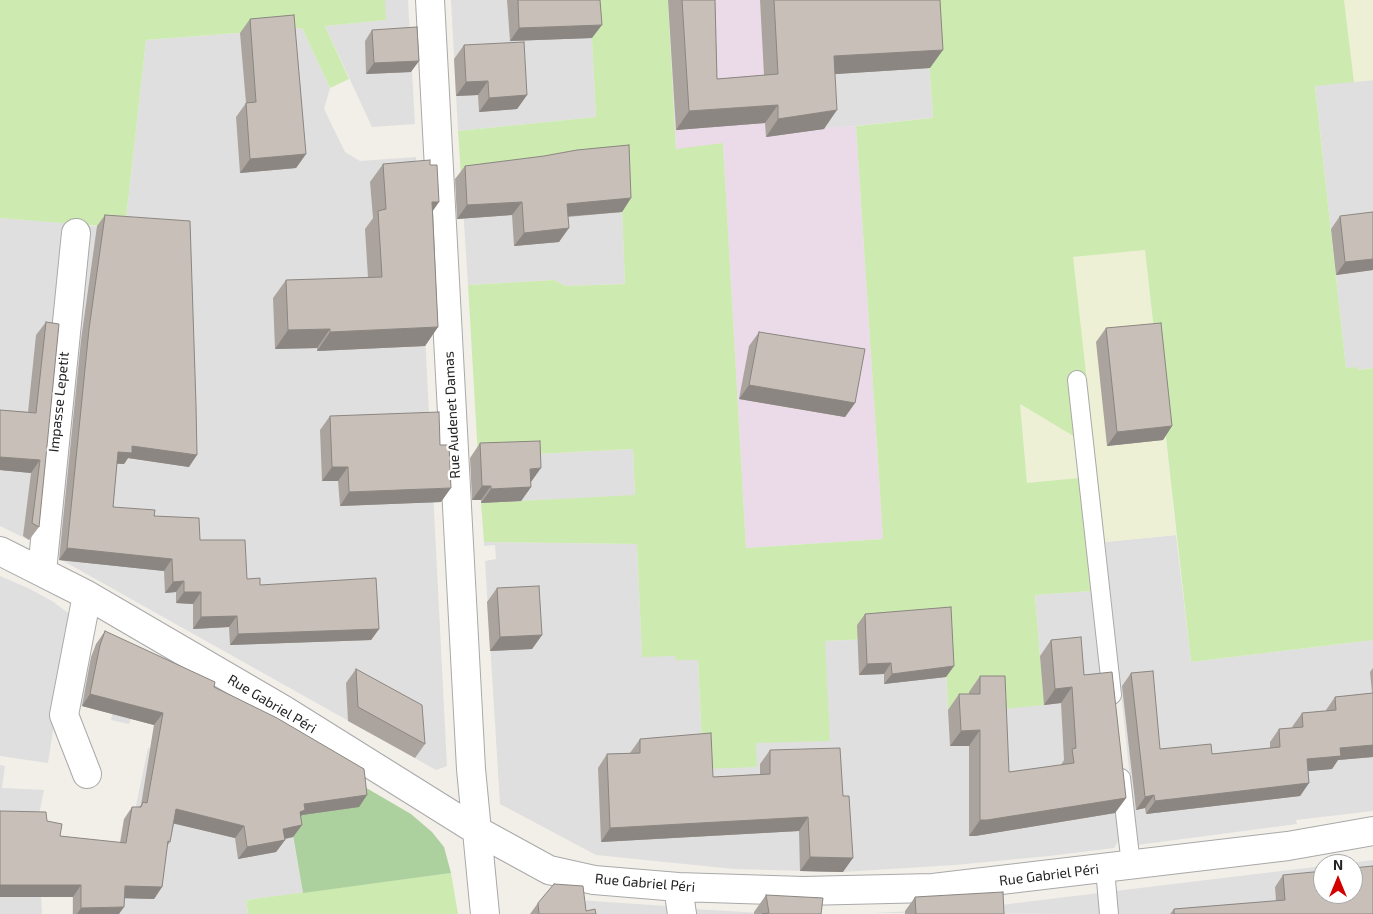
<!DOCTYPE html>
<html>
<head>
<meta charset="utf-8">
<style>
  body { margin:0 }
  #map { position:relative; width:1373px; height:914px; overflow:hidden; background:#f2efe9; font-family:"Exo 2",sans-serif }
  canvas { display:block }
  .north { position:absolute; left:1313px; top:854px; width:50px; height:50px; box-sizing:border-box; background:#fff; border:1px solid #a7a7a7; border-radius:50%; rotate:0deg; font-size:14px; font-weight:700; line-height:20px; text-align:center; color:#222 }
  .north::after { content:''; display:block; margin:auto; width:18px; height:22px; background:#d40000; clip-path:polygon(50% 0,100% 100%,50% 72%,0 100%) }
</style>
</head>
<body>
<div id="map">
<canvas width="1373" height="914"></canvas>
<div class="north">N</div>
</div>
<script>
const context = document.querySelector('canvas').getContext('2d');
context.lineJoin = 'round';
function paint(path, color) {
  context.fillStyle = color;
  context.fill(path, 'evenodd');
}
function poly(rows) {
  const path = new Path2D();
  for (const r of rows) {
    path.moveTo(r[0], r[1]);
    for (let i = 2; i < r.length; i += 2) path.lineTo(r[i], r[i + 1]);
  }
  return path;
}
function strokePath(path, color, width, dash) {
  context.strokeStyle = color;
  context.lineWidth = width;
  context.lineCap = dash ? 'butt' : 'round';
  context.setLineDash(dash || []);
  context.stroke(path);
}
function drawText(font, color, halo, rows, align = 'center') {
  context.font = font + ' "Exo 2",sans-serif';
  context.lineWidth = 4.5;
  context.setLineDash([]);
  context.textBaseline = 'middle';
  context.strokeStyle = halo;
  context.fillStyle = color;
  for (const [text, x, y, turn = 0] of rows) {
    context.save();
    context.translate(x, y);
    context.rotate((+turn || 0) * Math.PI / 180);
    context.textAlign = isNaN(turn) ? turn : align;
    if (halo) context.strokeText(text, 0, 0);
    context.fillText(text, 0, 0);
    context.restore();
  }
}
paint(poly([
  [385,0,408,0,415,124,372,127,325,26,385,20],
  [451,0,590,0,596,117,458,131],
  [817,0,925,0,933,118,824,129],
  [302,28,330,88,324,109,345,152,360,161,416,157,447,766,436,770,58,558,89,226,125,228,146,40],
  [1373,80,1373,368,1357,370,1357,368,1346,369,1315,85],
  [620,159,625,284,565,286,555,280,468,285,461,176],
  [0,218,67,223,37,544,0,526],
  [633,449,635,496,481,503,478,457],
  [1176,535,1191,662,1373,640,1373,811,1296,820,1297,824,1137,845,1105,542],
  [484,542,637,544,642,656,676,656,676,660,698,660,703,769,756,743,825,641,869,639,946,665,948,711,1040,656,1035,595,1092,591,1119,840,1114,848,1049,856,955,865,843,872,734,869,596,855,500,804,485,561,496,559,495,545,484,546],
  [0,576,30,589,52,601,71,615,48,763,0,756],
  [97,642,157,666,359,807,312,814,293,837,303,893,246,900,248,914,72,914,73,850,119,847,124,819,133,820,148,748,150,748,154,724,131,719,129,724,111,720,112,714,76,704],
  [0,765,5,766,2,788,44,790,37,824,42,914,0,914],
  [1373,860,1373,914,1117,914,1115,891,1323,866,1323,894,1353,894,1353,864,1342,864],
  [1099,893,1101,914,873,913,976,908],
  [578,900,666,906,667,914,530,914],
  [693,909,779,914,825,914,694,914]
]), '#e0dfdf');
paint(poly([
  [668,0,817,0,824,128,856,126,883,539,746,548,723,144,676,150]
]), '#ebdbe8');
paint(poly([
  [1344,0,1373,0,1373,80,1354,82],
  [1145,250,1176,535,1105,542,1072,257],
  [1020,404,1075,437,1080,478,1027,484]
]), '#eef0d5');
paint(poly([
  [0,0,385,0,386,20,325,26,349,79,330,88,302,28,146,40,125,228,0,218],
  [590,0,668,0,676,149,723,143,746,548,883,539,856,126,933,118,925,0,1344,0,1354,82,1315,86,1346,368,1357,367,1358,370,1373,368,1373,640,1191,662,1145,250,1073,257,1105,542,1087,548,1092,591,1035,595,1044,705,994,710,948,711,944,618,869,639,825,641,830,741,756,743,757,767,703,769,698,660,676,660,675,656,642,657,637,544,484,542,481,503,635,495,633,449,478,457,468,285,555,280,565,286,625,284,620,159,461,176,458,131,596,117],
  [1020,404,1075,437,1079,478,1027,483],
  [451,873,458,914,248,914,246,900]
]), '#cdebb0');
paint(poly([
  [363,786,411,814,432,832,444,847,451,873,303,893,291,824,295,814]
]), '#add19e');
const service = poly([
  [1077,380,1112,695],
  [1121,778,1131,865],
  [1105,869,1109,914]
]);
const minor = poly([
  [430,0,471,769,485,914],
  [0,551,87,595,284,710,476,830,549,870,594,880,678,887,803,891,933,888,1288,846,1373,831],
  [42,571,76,233],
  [87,595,64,715,87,774],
  [678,887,682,914]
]);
strokePath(service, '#a9a9a9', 20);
strokePath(minor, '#a9a9a9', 30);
strokePath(service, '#fff', 18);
strokePath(minor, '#fff', 28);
paint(poly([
  [507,0,600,0,592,38,510,41],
  [668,0,715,0,717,79,764,75,760,0,940,0,930,68,835,74,824,129,766,137,765,123,676,130],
  [250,19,306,154,296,168,240,173,236,117,246,103,240,33],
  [372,30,411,72,366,74,365,41],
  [464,45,527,95,517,109,479,112,478,95,456,96,454,59],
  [383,164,433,211,438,327,425,346,317,351,317,348,275,349,273,298,286,280,368,278,365,229,373,218,370,182],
  [465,166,631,198,622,212,568,217,559,242,514,246,512,215,457,219,455,179],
  [105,215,189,467,128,458,124,464,117,464,113,507,154,516,200,540,247,579,260,585,379,629,371,640,230,645,229,627,193,629,193,604,176,603,176,592,165,593,164,571,59,560,81,340,97,226],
  [1340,216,1373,270,1336,275,1331,229],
  [46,322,39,527,29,540,23,536,31,473,0,470,0,410,28,412,36,335],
  [1106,328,1172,426,1163,440,1107,446,1096,342],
  [759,332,855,403,845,417,739,399,749,346],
  [330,416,441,502,340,506,338,481,322,481,320,430],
  [480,443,531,482,531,487,521,501,481,503,481,500,472,500,470,458],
  [497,588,542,635,532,649,490,651,487,602],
  [865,614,954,666,946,677,884,684,884,674,859,675,857,625],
  [105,631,214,687,367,795,359,807,302,815,300,817,302,825,293,837,285,839,285,840,276,852,238,859,235,838,174,823,170,842,167,846,162,887,154,899,124,898,119,914,73,914,73,897,0,897,47,821,60,836,120,843,124,819,132,807,139,807,141,805,154,725,82,706,91,657,96,644],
  [1051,640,1084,675,1126,798,1115,813,975,836,969,836,969,746,950,746,948,710,959,694,969,694,969,692,980,676,1009,772,1061,765,1064,760,1061,703,1044,705,1040,656],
  [1373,668,1373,757,1338,760,1332,769,1308,771,1309,783,1300,796,1146,814,1145,808,1136,810,1122,686,1131,673,1160,749,1212,754,1270,748,1270,742,1279,729,1293,728,1292,727,1302,713,1326,711,1326,710,1335,697,1372,693,1370,672],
  [356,669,425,744,415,758,348,721,346,683],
  [640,739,713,777,760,774,760,764,770,750,843,872,800,871,799,831,601,842,598,768,607,754,630,753],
  [1283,875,1373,914,1170,914,1174,909,1276,901,1275,887],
  [766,895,821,914,754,914,754,912],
  [915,897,1004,914,905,914,905,911],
  [538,903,586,911,596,914,530,914]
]), '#aba49e');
paint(poly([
  [602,25,592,38,510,41,519,28],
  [943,50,930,68,821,75,834,56],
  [419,61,411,72,366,74,374,63],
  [488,81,478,95,456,96,466,82],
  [527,95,517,109,479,112,489,98],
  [778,105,765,123,676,130,689,111],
  [837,110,824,129,766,137,778,119],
  [306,154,296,168,240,173,250,159],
  [631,198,622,212,558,217,567,204],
  [432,202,439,202,426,221],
  [522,202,512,215,457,219,467,205],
  [569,228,559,242,514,246,524,233],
  [1373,259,1373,270,1336,275,1345,262],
  [438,327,425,346,317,351,330,332],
  [330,329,317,348,275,349,288,330],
  [749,385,855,403,845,417,739,399],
  [1172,426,1163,440,1107,446,1117,432],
  [132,446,197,455,189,467,128,458,124,464,110,463,118,452],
  [0,457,40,460,31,473,0,470],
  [332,467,348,467,338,481,322,481],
  [541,468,531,482,520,483,530,469],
  [482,486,491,486,481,500,472,500],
  [531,487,521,501,481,503,491,489],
  [451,488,441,502,340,506,349,492],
  [67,548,172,559,164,571,59,560],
  [184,581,176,592,165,593,173,582],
  [184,592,201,592,193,604,176,603],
  [237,616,229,627,193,629,201,617],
  [379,629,371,640,230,645,238,634],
  [542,635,532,649,490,651,500,637],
  [891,663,884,674,859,675,867,664],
  [954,666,946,677,884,684,892,674],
  [1072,687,1061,703,1044,705,1055,689],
  [90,694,163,713,154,725,82,706],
  [980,730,969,746,950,746,961,731],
  [1373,745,1373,757,1338,760,1332,769,1298,772,1307,759,1340,748],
  [1309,783,1300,796,1146,814,1155,801],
  [367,795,359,807,302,815,296,823,291,824,304,804],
  [1154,795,1145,808,1136,810,1145,797],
  [1126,798,1115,813,975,836,969,836,980,820],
  [176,809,244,826,235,838,167,822],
  [808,817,799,831,601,842,610,828],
  [302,825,293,837,274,841,283,829],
  [285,840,276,852,238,859,247,847],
  [810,857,853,858,843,872,800,871],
  [0,885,81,885,73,897,0,897],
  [125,886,162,887,154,899,116,898],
  [124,907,119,914,77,914,81,908]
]), '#8b8681');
const building = poly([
  [518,0,600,0,602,25,519,28,518,0],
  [682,0,715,0,717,79,778,74,774,0,940,0,943,50,834,56,837,110,778,119,778,105,689,111,682,0],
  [294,15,306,154,250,159,246,103,256,102,250,19,294,15],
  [417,27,419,61,374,63,372,30,417,27],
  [524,42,527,95,489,98,488,81,466,82,464,45,524,42],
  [629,145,631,198,567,204,569,228,524,233,522,202,467,205,465,166,544,156,577,150,629,145],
  [430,160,430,165,437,165,439,202,432,202,438,327,330,332,330,329,288,330,286,280,382,277,378,211,386,209,383,164,430,160],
  [1373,212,1373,259,1345,262,1340,216,1373,212],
  [105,215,190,221,196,405,197,455,132,446,132,453,118,452,113,507,155,510,154,516,199,518,200,540,245,540,247,579,260,578,260,585,376,578,379,629,238,634,237,616,201,617,201,592,184,592,184,581,173,582,172,559,67,548,89,329,105,215],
  [46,322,59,324,39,527,32,523,40,460,0,457,0,410,36,413,46,322],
  [1161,323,1172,426,1117,432,1106,328,1161,323],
  [759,332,865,349,855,403,749,385,759,332],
  [439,412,440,445,449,445,451,488,349,492,348,467,332,467,330,416,439,412],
  [540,441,541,468,530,469,531,487,491,489,491,486,482,486,480,443,540,441],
  [539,586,542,635,500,637,497,588,539,586],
  [951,607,954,666,892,674,891,663,867,664,865,614,951,607],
  [105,631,215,682,214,687,277,718,364,769,367,795,304,804,305,810,300,812,302,825,283,829,285,840,247,847,244,826,176,809,170,842,168,841,162,887,125,886,124,907,81,908,81,885,0,885,0,811,46,812,47,821,62,824,60,836,126,843,132,807,141,807,143,802,147,803,163,713,90,694,100,645,105,631],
  [1081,637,1084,675,1112,672,1126,798,987,820,980,820,980,730,961,731,959,694,980,694,980,676,1005,676,1009,772,1074,763,1072,749,1076,748,1072,687,1055,689,1051,640,1081,637],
  [356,669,422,705,425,744,358,707,356,669],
  [1153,671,1160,749,1211,744,1212,754,1280,747,1279,729,1303,727,1302,713,1336,710,1335,697,1373,693,1373,745,1340,748,1341,756,1307,759,1309,783,1155,801,1154,795,1145,797,1131,673,1153,671],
  [711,733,713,777,770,774,770,750,840,748,843,796,849,796,853,858,810,857,808,817,610,828,607,754,640,753,640,739,711,733],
  [1373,866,1373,914,1174,914,1174,909,1285,900,1283,875,1323,871,1323,894,1353,894,1353,868,1373,866],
  [554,884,583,886,586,911,595,909,596,914,539,914,538,903,554,884],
  [1003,892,1004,914,916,914,915,897,1003,892],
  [766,895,823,898,821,914,762,914,769,913,766,895]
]);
paint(building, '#c7bfb8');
strokePath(building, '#8b8681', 1);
drawText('14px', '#222', '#fff', [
  ["Impasse Lepetit",59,402,-84],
  ["Rue Audenet Damas",452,415,-93],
  ["Rue Gabriel Péri",272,704,31],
  ["Rue Gabriel Péri",1049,875,-7],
  ["Rue Gabriel Péri",645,883,5]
]);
</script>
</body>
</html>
